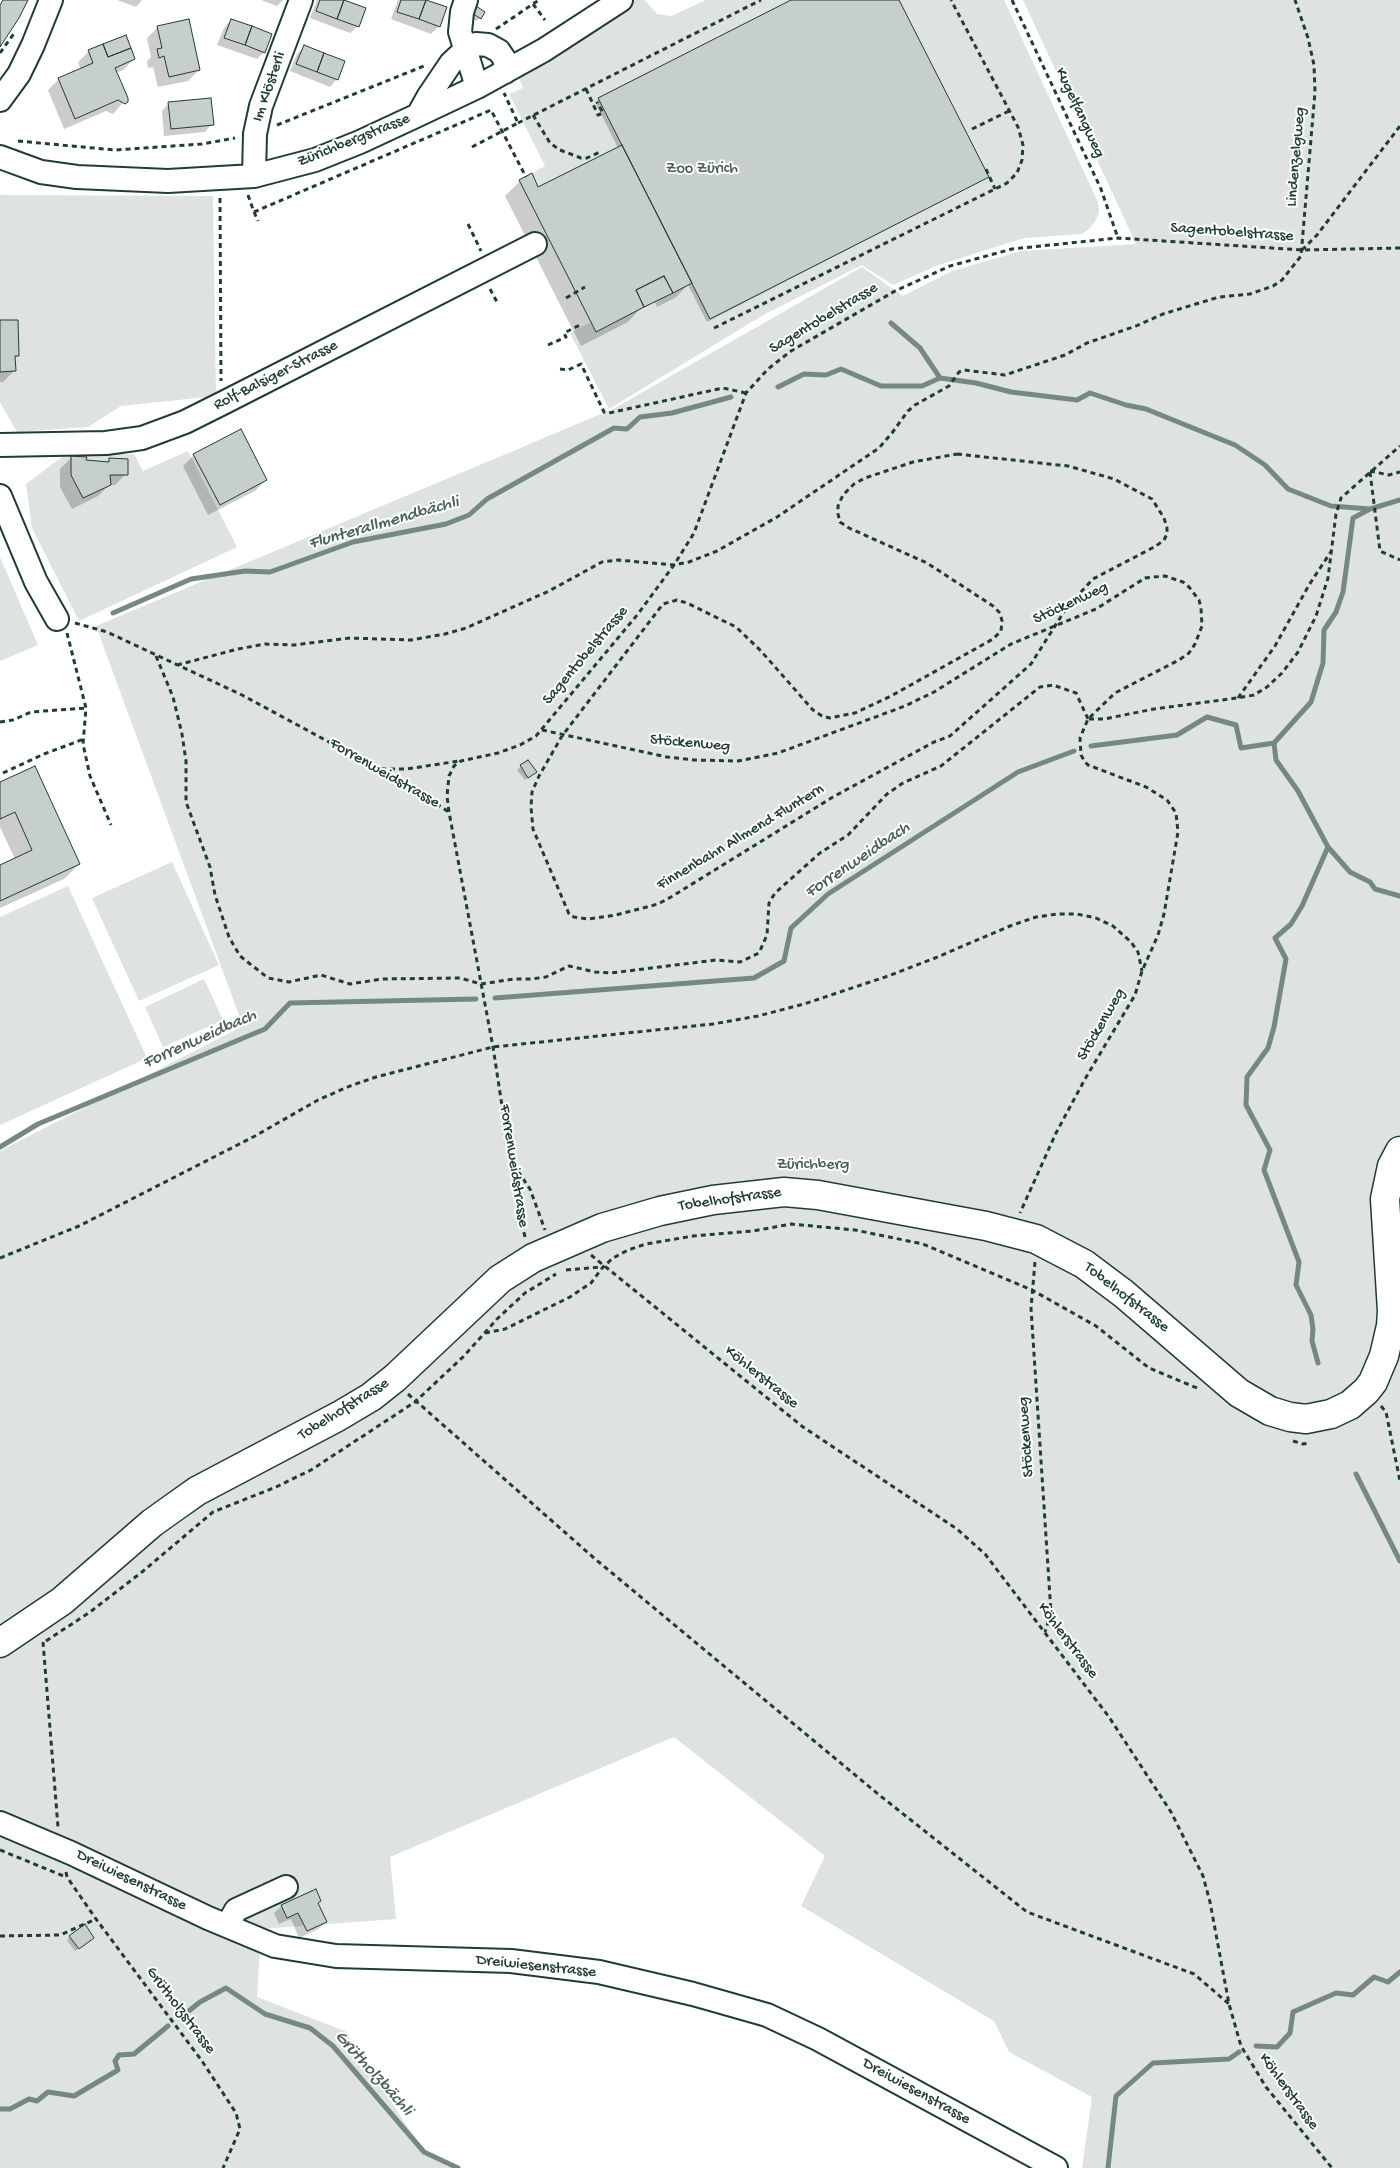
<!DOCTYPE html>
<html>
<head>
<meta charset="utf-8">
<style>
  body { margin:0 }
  canvas { display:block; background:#fff }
</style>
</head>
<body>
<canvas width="1400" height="2168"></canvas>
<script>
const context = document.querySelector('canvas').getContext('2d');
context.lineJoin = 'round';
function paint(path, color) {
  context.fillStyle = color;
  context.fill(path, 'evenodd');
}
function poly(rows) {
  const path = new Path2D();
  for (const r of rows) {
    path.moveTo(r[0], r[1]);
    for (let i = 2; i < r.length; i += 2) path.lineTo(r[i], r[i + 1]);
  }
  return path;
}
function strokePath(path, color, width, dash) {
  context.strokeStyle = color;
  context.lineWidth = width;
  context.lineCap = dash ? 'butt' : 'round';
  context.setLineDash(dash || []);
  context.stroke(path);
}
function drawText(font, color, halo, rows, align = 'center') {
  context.font = font + ' "Gochi Hand",sans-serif';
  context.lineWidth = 4;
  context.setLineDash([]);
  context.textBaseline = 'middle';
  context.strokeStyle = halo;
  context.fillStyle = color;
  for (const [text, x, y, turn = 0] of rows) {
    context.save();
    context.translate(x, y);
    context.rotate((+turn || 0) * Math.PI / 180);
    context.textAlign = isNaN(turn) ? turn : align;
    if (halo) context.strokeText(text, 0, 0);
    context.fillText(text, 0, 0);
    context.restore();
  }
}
paint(poly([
  [634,0,645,0,657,14,671,16,706,0,1004,0,1098,202,1099,212,1096,220,1090,228,1082,234,1025,238,1008,243,936,266,893,285,862,265,765,314,609,409,570,333,591,322,519,180,545,166,509,94,523,88,518,75,625,8],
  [1023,0,1400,0,1400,2168,1082,2168,1092,2097,1009,2052,994,2021,801,1906,825,1856,674,1737,390,1857,396,1919,261,1929,257,1997,345,2031,424,2152,458,2168,0,2168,0,1151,243,1026,96,626,613,409,862,267,903,296,952,271,1021,251,1136,244],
  [0,195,213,196,216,396,121,406,88,427,17,432,0,402],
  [188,451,237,547,79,621,32,528,26,484,66,454,134,454,143,471],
  [0,557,38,645,0,661],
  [172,862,219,965,139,1001,92,898],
  [68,886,147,1058,0,1125,0,917],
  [204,979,223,1020,163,1047,145,1007]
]), '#dee3e2');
paint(poly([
  [117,0,142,0,136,7],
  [261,0,283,0,277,6],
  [317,0,340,0,358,26,350,33,310,18],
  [398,0,423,0,446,8,438,27,431,34,391,19],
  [793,0,897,0,988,177,707,322,688,285,675,298,657,307,655,302,639,310,628,322,581,346,505,196,520,181,538,189,618,148,595,102,599,99],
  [473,11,480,18,476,21,469,17],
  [231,20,264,52,257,59,217,45,224,28],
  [158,27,199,70,188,81,158,87,153,67,148,68,147,61,151,57,147,38],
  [304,47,337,79,330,87,290,71,297,54],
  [89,51,134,59,123,70,116,73,127,98,113,114,106,111,64,129,48,90,59,79,81,70,78,62],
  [169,103,212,124,205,132,164,136,162,111],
  [0,322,18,355,14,359,14,371,3,382,0,382],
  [194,455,266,480,255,491,208,515,183,466],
  [71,458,85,462,106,463,110,459,126,474,115,485,109,485,98,496,72,509,60,487,60,469],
  [527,761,532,775,525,780,517,770],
  [0,783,79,864,64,879,0,908,0,866,15,859,0,827],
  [317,1903,326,1922,318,1929,299,1938,291,1919,279,1924,274,1913,282,1906],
  [70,1937,90,1941,75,1951,67,1940]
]), '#0003');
strokePath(poly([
  [891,323,920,348,940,378],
  [778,387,804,374,826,375,841,369,881,386,922,386,940,378,976,383,1011,392,1077,400,1090,393,1126,405,1146,409,1235,445,1265,465,1288,489,1331,506,1370,509],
  [1400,500,1370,509,1353,518,1343,592,1336,612,1324,630,1323,663,1311,702,1274,743,1276,760,1298,791,1328,847,1350,872,1370,882,1375,889,1400,896],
  [113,613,191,579,245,571,270,572,353,542,446,524,469,515,487,499,614,428,627,429,640,417,672,413,731,397],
  [1091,746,1177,735,1207,717,1236,725,1241,748,1274,743],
  [495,998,754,978,784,961,791,928,828,894,1018,772,1074,751],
  [0,1147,38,1124,265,1029,290,1003,476,999],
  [1318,1363,1312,1341,1313,1329,1311,1315,1296,1285,1299,1262,1264,1170,1270,1150,1246,1105,1247,1077,1268,1048,1274,1027,1286,959,1275,938,1291,924,1302,906,1328,847],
  [1356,1474,1400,1561],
  [185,2014,200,2002,226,1988,265,2014,310,2028,333,2046,424,2152,458,2168],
  [1256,2046,1277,2047,1290,2033,1293,2012,1336,1993,1353,1995,1374,1977,1388,1982,1400,1972],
  [0,2109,10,2109,29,2099,37,2101,48,2092,74,2096,118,2070,115,2061,119,2055,134,2054,168,2026],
  [1108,2168,1116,2096,1153,2063,1229,2059,1239,2052]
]), '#758883', 5);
const building = poly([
  [3,0,28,0,19,18,0,47,0,5,3,0],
  [320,0,344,0,337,19,316,11,320,0],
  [344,0,366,8,359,27,337,19,344,0],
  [401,0,426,0,419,19,397,12,401,0],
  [426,0,447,7,440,27,419,19,426,0],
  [791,0,899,0,989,177,710,319,598,98,791,0],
  [476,6,485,12,481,19,472,13,476,6],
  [189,19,200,70,169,77,164,56,159,58,157,49,162,48,157,26,189,19],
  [231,19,252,26,245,45,224,38,231,19],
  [252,26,272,34,265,53,245,45,252,26],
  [126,35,131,48,108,57,103,44,126,35],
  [103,44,108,57,131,48,135,59,115,68,128,98,128,102,125,104,118,100,75,119,58,78,93,63,88,50,103,44],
  [304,45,324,53,317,72,296,64,304,45],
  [324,53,345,61,338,80,317,72,324,53],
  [211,98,214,125,171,129,168,102,211,98],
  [622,145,692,283,673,293,664,276,636,290,644,307,596,332,519,180,532,173,538,187,622,145],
  [664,276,673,293,644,307,636,290,664,276],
  [0,320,18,320,19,356,15,356,16,371,0,372,0,320],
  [241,429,267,480,220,505,193,454,241,429],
  [71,456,87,457,86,460,109,462,109,458,128,459,128,475,110,475,111,485,83,498,71,475,71,456],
  [528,760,537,772,528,778,520,765,528,760],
  [35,766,80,864,0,901,0,865,32,850,15,812,0,819,0,782,35,766],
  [316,1889,321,1901,318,1903,327,1922,307,1931,298,1913,287,1918,281,1905,316,1889],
  [85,1924,94,1938,79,1949,69,1936,85,1924]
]);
paint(building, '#c7cfcc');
strokePath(building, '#1f3d34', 1);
const minor = poly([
  [466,0,462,12,460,32,477,87],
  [0,100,19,74,33,45,51,0],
  [418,115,428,97,451,63,465,50,476,44,488,45,499,51,505,60,505,72],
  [0,157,41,172,77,177,168,181,254,176,315,160,360,142,418,115,477,87,544,50,621,0],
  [254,176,255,134,261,106,301,0],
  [0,445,106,443,142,438,185,422,225,402,535,244],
  [0,496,36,582,57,619],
  [0,1823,71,1853,208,1918,275,1946,336,1956,511,1961,599,1972,693,1994,767,2015,818,2039,1056,2168],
  [227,1926,236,1910,286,1887]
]);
const major = poly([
  [0,1643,62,1601,152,1523,173,1508,197,1491,339,1416,371,1397,395,1378,500,1279,533,1258,602,1228,660,1211,713,1200,784,1192,818,1195,986,1226,1036,1239,1084,1264,1124,1294,1239,1393,1270,1411,1290,1417,1306,1419,1331,1414,1350,1405,1366,1391,1373,1382,1384,1356,1391,1326,1392,1311,1385,1199,1392,1166,1400,1151]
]);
strokePath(minor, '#1f3d34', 26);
strokePath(major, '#1f3d34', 31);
strokePath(poly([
  [1012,0,1101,189,1118,238],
  [533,4,545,20],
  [496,29,539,0],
  [0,53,15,32],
  [586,89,598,115,603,113,597,102],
  [533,115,550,143,560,150,581,158,587,158,600,152],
  [518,123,761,0],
  [277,125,424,66],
  [972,129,1009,111],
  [18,141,115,150,202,144,235,138],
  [472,147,518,123,504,93],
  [986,169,995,189],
  [248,195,254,212,491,110,526,177],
  [220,198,221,381],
  [254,212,258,221],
  [468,224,481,251],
  [1302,250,1317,235,1400,126],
  [490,289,497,302],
  [566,298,585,287],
  [714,328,1007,183,1017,173,1022,160,1023,145,1018,127,951,0],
  [548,345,566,337,564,333,580,325],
  [560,369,568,370,581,364,604,412,609,413,723,388,746,393],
  [957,454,1068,466,1114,479,1152,499,1164,518,1167,528,1167,534,1164,540,1156,546,1093,579,1067,607,1031,664,950,736,934,742,833,797,671,897,658,904,616,915,588,919,574,917,569,914,533,829,531,807,532,792,539,776,562,736,663,604,677,600,687,603,736,627,761,651,813,710,822,716,830,718,855,713,891,696,993,639,1001,631,1002,621,1000,613,993,606,927,563,849,528,840,522,838,514,838,506,843,495,854,484,865,478,913,462,957,454],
  [1370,471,1389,475,1400,472],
  [1370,472,1380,551,1400,560],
  [75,623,107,632,242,695,403,782,449,812],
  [67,633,86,708,83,744,90,776,111,825],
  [156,656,173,697,182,734,186,761,186,802,210,867,215,895,229,937,240,956,268,978,289,982,321,975,350,984,382,979,460,978,481,984,514,979,531,979,546,977,569,966,595,972,611,973,716,960,740,962,759,953,767,935,769,903,775,893,820,853,848,835,887,794,903,783,941,766,1040,687,1053,685,1076,693,1088,719],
  [177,665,238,649,265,644,294,645,350,638,411,640,445,634,466,628,549,591,602,562,618,560,674,565,689,562,717,551,777,517,879,448,892,433,908,411,915,405,949,386,959,372,964,370,1005,375,1065,355,1087,343,1136,326,1163,314,1219,297,1250,294,1273,286,1282,280,1301,256,1315,92,1314,65,1308,38,1295,0],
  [1238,698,1275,646,1309,585,1332,550],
  [1089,719,1104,719,1154,709,1237,698,1254,695,1267,687,1282,673,1298,652,1316,616,1328,578,1336,514,1341,498,1400,446],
  [0,722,13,720,31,712,86,708],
  [542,730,667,757,695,760,738,761,778,753,905,706,934,692,1011,644,1096,609,1145,578,1165,576,1183,582,1189,587,1199,600,1201,608,1202,626,1195,644,1189,653,1179,660,1115,693,1088,719,1080,738,1081,755,1085,762,1088,765,1146,787,1167,800,1176,813,1178,832,1164,914,1158,935,1142,971,1135,995,1085,1079,1056,1133,1020,1213],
  [381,769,407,769,459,761],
  [3,773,44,754,84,739],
  [513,1164,530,1189,545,1230],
  [525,1237,517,1203,493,1047,449,812,447,796,449,776,454,766,461,761,498,753,520,745,536,736,638,614,674,565,694,533,746,393,768,369,791,351,895,291,950,266,1012,249,1118,238,1302,250,1400,248],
  [591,1255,803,1427,957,1529,985,1554,1109,1717,1171,1812,1203,1876,1210,1902,1229,2004,1241,2046,1266,2087,1332,2168],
  [0,1258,79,1226,255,1136,318,1100,350,1086,376,1077,493,1047,713,1024,758,1016,804,1004,888,976,935,958,1010,926,1036,917,1057,914,1077,914,1096,918,1113,926,1131,942,1138,952,1142,971],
  [1035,1262,1031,1308,1051,1613,1045,1632],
  [566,1270,602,1267],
  [485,1333,505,1329,570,1297,591,1283,603,1267,613,1258,628,1250,646,1244,693,1236,753,1231,791,1224,855,1230,923,1244,1032,1290,1096,1326,1149,1368,1197,1388],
  [408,1394,594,1558,878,1794,1027,1912,1194,1974,1229,2004],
  [1381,1406,1386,1412,1400,1481],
  [1293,1441,1303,1444,1309,1443],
  [46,1641,90,1612,142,1572,213,1512,276,1487,311,1470,415,1402,464,1356,497,1319,525,1293,556,1274],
  [43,1642,58,1827],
  [0,1850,66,1877],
  [66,1872,67,1877,96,1919,202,2061,236,2113,240,2129,223,2168],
  [0,1936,60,1935,96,1919]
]), '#1f3d34', 3, [5, 4]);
strokePath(minor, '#fff', 22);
strokePath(major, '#fff', 28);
drawText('16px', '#1f3d34', '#fff', [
  ["Im Klösterli",270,87,-71],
  ["Kugelfangweg",1079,113,65],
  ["Zürichbergstrasse",354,141,-22],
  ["Lindenzelgweg",1297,157,-85],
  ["Sagentobelstrasse",1232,233,4],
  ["Sagentobelstrasse",824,319,-31],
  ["Rolf-Balsiger-Strasse",276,376,-27],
  ["Stöckenweg",1071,604,-25],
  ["Sagentobelstrasse",586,656,-50],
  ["Stöckenweg",690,744,5],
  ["Forrenweidstrasse",384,774,30],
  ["Finnenbahn Allmend Fluntern",741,838,-31],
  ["Stöckenweg",1102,1025,-60],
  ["Forrenweidstrasse",513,1166,81],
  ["Tobelhofstrasse",730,1200,-8],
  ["Tobelhofstrasse",1126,1298,38],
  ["Köhlerstrasse",761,1378,39],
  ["Tobelhofstrasse",344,1410,-32],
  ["Stöckenweg",1027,1437,-94],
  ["Köhlerstrasse",1067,1641,53],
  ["Dreiwiesenstrasse",131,1881,26],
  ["Dreiwiesenstrasse",536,1967,6],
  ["Grütholzstrasse",180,2011,53],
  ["Dreiwiesenstrasse",916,2092,29],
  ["Köhlerstrasse",1288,2092,54]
]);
drawText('16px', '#455e57', '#fff', [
  ["Zoo Zürich",702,170],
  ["Zürichberg",813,1166]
]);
drawText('italic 18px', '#4a625b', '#fff', [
  ["Flunterallmendbächli",384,524,-16],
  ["Forrenweidbach",858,861,-34],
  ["Forrenweidbach",200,1040,-24],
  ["Grütholzbächli",373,2074,48]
]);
</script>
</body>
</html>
